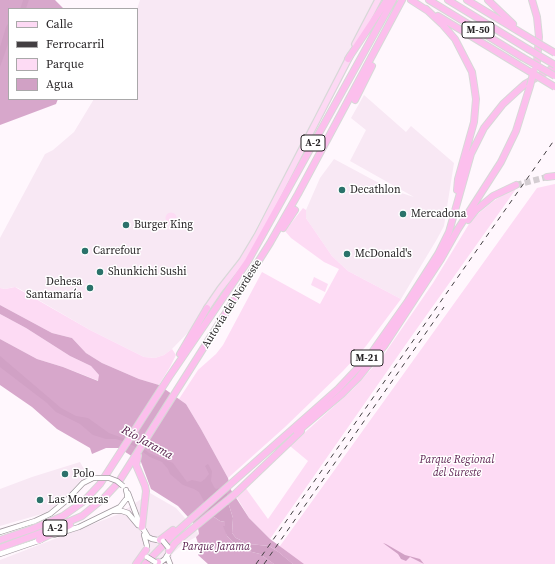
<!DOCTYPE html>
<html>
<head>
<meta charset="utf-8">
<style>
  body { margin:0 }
  #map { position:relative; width:555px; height:564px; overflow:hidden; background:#fff7fd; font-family:"Source Serif 4",serif }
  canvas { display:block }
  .legend { position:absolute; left:8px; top:8px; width:130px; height:92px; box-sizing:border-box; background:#fff; border:1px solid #a9a8a9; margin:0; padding:5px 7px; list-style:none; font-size:12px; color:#282527 }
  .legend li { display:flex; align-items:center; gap:8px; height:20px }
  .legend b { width:20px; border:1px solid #a9a8a9 }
</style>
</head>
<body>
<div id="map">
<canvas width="555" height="564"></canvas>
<ul class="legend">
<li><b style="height:5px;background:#fdd9f4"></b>Calle</li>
<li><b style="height:5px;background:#433f42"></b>Ferrocarril</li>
<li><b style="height:11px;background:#fddbf4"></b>Parque</li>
<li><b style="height:11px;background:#d1a1c5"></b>Agua</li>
</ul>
</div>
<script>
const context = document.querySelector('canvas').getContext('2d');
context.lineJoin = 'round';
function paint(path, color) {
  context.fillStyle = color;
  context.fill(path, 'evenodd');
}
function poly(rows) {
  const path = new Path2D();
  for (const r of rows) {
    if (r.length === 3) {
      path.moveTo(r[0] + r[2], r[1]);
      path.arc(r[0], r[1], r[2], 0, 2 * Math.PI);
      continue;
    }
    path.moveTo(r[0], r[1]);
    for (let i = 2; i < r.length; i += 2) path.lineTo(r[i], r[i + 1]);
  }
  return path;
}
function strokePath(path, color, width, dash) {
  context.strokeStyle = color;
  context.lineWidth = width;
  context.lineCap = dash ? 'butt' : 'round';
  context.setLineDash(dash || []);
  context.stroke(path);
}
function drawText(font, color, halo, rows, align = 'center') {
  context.font = font + ' "Source Serif 4",serif';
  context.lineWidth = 3;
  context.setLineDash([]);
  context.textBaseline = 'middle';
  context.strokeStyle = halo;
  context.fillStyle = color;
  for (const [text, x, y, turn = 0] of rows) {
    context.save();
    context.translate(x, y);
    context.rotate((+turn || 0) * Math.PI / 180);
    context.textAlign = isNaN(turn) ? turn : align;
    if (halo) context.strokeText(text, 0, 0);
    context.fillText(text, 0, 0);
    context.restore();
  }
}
paint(poly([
  [140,0,374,0,340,69,313,119,305,137,259,223,242,258,204,316,172,349,164,355,155,358,144,357,90,330,18,288,14,287,5,289,0,288,0,238,45,154,53,150,74,132,94,99,137,99,137,9],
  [364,95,406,132,411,126,454,163,444,226,437,239,401,299,348,271,332,256,306,218,306,210,320,178,334,159,392,190,414,197,350,161,366,130,351,118],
  [80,462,88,476,81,480,66,497,56,506,45,513,0,526,0,489,32,477],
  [150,493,176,508,199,534,196,537,183,544,172,554,171,559,174,564,0,564,0,560,119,514]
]), '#f8e8f4');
paint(poly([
  [555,184,555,564,267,564,537,188],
  [516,189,411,337,270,539,249,518,236,496,245,487,268,519,308,461,290,446,353,389,383,356,433,283,469,224,479,213,492,202,506,193],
  [303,208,306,210,306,218,332,256,348,271,401,299,366,346,343,371,285,427,228,478,201,429,186,404,179,399,198,370,216,354,223,345,262,272,320,304,339,269,324,262,291,238,285,231],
  [171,218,5.5],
  [314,277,328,284,325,292,311,285],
  [15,287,90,330,144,357,155,358,164,355,172,349,176,355,170,367,159,385,139,379,102,363,86,353,72,338,52,333,0,305,0,288,5,289],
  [0,314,26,328,70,356,91,366,99,375,99,381,63,367,37,359,0,339]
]), '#fddbf4');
paint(poly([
  [0,0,55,0,64,9,9,9,9,99,58,99,56,104,0,125],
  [0,305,52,333,72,338,86,353,102,363,139,379,159,385,186,404,201,429,228,478,231,490,249,518,270,539,304,564,293,564,282,555,280,553,269,546,249,544,236,538,232,533,233,518,227,499,216,503,214,517,220,521,225,522,227,536,233,542,247,549,248,551,260,554,274,564,208,564,198,555,200,550,196,537,199,534,198,528,178,506,151,489,141,462,119,448,106,448,92,454,90,448,57,429,32,407,0,385,0,339,37,359,63,367,98,381,99,375,91,366,70,356,26,328,0,314]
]), '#d7a7cb');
paint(poly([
  [9,22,8,44,0,67,0,47,6,27],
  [0,356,61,408,76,416,88,418,109,433,136,443,149,453,173,463,187,482,192,480,201,482,205,479,209,474,205,466,208,464,212,471,211,481,214,487,216,489,221,488,227,494,227,499,233,518,232,533,236,538,249,544,269,546,280,553,282,555,293,564,274,564,260,554,248,551,247,549,233,542,227,536,223,526,225,526,225,522,220,521,214,517,210,512,199,492,194,489,183,485,170,474,168,469,162,462,150,457,134,446,125,442,116,439,106,439,93,435,80,424,56,412,47,403,0,367],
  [383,543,386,544,405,555,420,559,424,564,410,557,406,561,401,559,398,554]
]), '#d1a1c5');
strokePath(poly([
  [23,9,26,0]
]), '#d1a1c5', 5.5);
strokePath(poly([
  [516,185,547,177]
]), '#d4cdd2', 6, [6, 3]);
const minor = poly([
  [128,493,139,522,148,537,152,539,163,541],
  [114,511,122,511,128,513,138,525],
  [0,532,35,521,50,514,67,500,83,483,93,478,97,478],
  [54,535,79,527,120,507,127,498,127,494,126,490],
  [144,535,147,546],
  [0,554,41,540],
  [167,556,170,564],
  [155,562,161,562,165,559,168,554,169,549]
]);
const major = poly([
  [355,44,378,0],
  [207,308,220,289,242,261,257,236,350,56]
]);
const highway = poly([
  [411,0,428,11],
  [429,0,522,57],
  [448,0,528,49],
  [467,0,533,40],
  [488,0,513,24],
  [532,0,537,17,539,37,537,62],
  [426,9,442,24,455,39,472,72,474,85,476,99,474,122,458,179,457,190],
  [438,16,517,64],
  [348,59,387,0],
  [355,100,372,66],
  [547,177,555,176],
  [468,220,476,210,493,196,516,185],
  [283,228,295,210],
  [180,354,207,308],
  [297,432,342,394,358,378,384,346,441,259,458,229,501,162,516,131,530,86],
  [138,456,136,465,145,486,146,491,142,527],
  [0,540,32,529,63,516,84,501,100,484,169,377,248,261,393,0],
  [39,540,70,525],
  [160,540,173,530],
  [0,548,54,528,82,516,104,498,118,483,270,243,298,194,402,0],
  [169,551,175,543,235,494,301,431],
  [136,564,146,550],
  [145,564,174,534,338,389,370,355,408,301,438,254,449,232,471,154,484,128,503,104,515,93,525,84,555,67],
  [156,564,158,562]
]);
strokePath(minor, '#a0989e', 6);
strokePath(major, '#d8d8d8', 8);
strokePath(highway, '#d8d8d8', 8);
strokePath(minor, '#fff', 4.5);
strokePath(major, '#fdd9f4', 5.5);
strokePath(highway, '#fcbfed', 6);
strokePath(poly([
  [256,564,555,139],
  [264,564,444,307]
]), '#433f42', 1, [5, 5]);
const minorBridge = poly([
  [97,478,109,478,117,481,123,486],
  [163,541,168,547],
  [147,557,155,562]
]);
const highwayBridge = poly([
  [533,40,555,53],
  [528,49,555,65],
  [522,57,555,76],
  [517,64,555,87],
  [530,86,534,70]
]);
strokePath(minorBridge, '#a0989e', 6, []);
strokePath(highwayBridge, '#d8d8d8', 8, []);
strokePath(minorBridge, '#fff', 4.5);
strokePath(highwayBridge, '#fcbfed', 6);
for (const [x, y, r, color] of [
  [342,190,4,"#2a726a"],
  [403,214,4,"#2a726a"],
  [126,225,4,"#2a726a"],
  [85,251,4,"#2a726a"],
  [347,254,4,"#2a726a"],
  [100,272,4,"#2a726a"],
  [90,288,4,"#2a726a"],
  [65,474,4,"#2a726a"],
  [40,500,4,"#2a726a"]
]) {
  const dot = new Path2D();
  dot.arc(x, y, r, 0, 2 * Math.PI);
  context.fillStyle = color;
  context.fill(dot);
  strokePath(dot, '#fff', 1.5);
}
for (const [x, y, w] of [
  [478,30,32],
  [313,143,24],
  [367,358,32],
  [55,528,24]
]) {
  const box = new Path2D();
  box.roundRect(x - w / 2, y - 8, w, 16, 3);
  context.fillStyle = '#fff';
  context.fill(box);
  strokePath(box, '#282527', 1);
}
drawText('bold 10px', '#282527', null, [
  ["M-50",478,30],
  ["A-2",313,143],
  ["M-21",367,358],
  ["A-2",55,528]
]);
drawText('11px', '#282527', '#fff', [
  ["Decathlon",350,190],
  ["Mercadona",411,214],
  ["Burger King",134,225],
  ["Carrefour",93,251],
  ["McDonald's",355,254],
  ["Shunkichi Sushi",108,272],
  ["Dehesa",82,282,"right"],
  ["Santamaría",82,295,"right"],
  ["Polo",73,474],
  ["Las Moreras",48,500]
], 'left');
drawText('11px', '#282527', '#fff', [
  ["Autovía del Nordeste",232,304,-58]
]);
drawText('italic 11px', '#602755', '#fff', [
  ["Parque Regional",457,460],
  ["del Sureste",457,473],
  ["Parque Jarama",216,547]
]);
drawText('italic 12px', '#4f1745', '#fff', [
  ["Río Jarama",147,443,29]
]);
</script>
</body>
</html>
